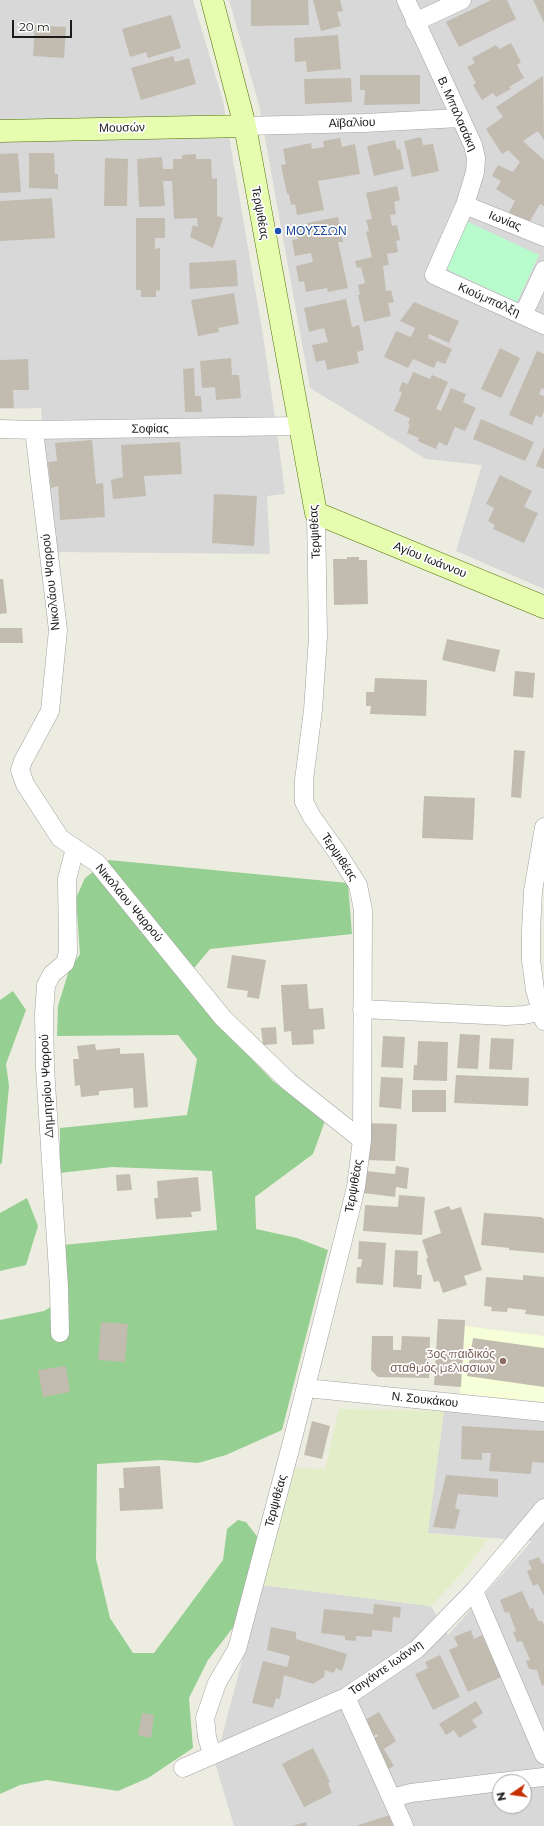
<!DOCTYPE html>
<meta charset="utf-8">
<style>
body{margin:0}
#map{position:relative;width:544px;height:1826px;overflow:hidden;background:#edece0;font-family:Montserrat,sans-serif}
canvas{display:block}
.north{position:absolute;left:492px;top:1774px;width:40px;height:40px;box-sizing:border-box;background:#fff;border:1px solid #a4a4a4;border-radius:50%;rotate:257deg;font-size:11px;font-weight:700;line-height:16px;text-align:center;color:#1b1b1b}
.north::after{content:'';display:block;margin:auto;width:14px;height:18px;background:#c62e00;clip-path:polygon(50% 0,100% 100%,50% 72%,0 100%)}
.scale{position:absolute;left:12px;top:20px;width:60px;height:18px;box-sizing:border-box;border:2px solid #1b1b1b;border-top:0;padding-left:5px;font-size:12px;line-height:14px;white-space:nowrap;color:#1b1b1b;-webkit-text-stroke:3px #fff;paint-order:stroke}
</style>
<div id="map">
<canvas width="544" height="1826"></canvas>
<div class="north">N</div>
<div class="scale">20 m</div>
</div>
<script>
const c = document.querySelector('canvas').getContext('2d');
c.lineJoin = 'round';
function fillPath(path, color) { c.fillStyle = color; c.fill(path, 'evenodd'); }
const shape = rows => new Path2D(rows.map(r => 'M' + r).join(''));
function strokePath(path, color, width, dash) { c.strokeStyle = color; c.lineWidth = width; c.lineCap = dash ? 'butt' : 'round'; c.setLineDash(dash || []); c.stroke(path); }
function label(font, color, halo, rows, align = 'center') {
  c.font = font + ' Montserrat,sans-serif'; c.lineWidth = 3.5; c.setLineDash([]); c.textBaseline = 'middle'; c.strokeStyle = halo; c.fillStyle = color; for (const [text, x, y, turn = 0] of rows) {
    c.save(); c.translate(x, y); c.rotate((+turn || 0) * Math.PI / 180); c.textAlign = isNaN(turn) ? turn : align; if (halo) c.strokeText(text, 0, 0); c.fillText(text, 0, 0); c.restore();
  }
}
fillPath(shape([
 [0,0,193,0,223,101,263,335,276,424,285,494,267,496,270,554,54,552,41,408,0,409],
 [229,0,544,0,544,589,456,551,482,465,426,459,310,388,259,105],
 [444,1411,544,1417,544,1826,234,1826,215,1763,262,1585,431,1606,448,1635,532,1541,427,1533],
 [500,1782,524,1782,524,1806,500,1806]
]), '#d9d8d8');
fillPath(shape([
 [465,1326,544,1336,544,1402,460,1394]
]), '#f6ffd7');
fillPath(shape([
 [339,1409,444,1411,428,1533,488,1539,464,1571,431,1606,262,1585,295,1468,325,1469]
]), '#e3eec9');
fillPath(shape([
 [109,860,348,883,352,934,210,949,184,980,212,1018,273,1081,325,1121,313,1154,255,1197,256,1229,297,1238,328,1250,282,1430,226,1455,198,1463,161,1460,97,1464,96,1559,110,1618,133,1653,154,1653,223,1560,227,1529,238,1520,246,1522,259,1539,235,1625,208,1660,189,1698,193,1748,148,1778,118,1791,47,1780,20,1785,0,1794,0,1320,44,1311,68,1296,63,1245,217,1230,212,1171,112,1167,60,1173,60,1128,187,1115,197,1059,178,1035,57,1036,58,1006,69,970,80,954,76,898,85,878],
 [13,991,26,1010,6,1064,9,1086,2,1162,0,1165,0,1000],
 [27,1198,38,1226,26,1265,0,1271,0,1213]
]), '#96cf92');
fillPath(shape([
 [468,222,539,255,517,302,446,269]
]), '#b8fcce');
fillPath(shape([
 [251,0,308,0,309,25,251,26],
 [313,0,340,0,343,11,337,12,341,26,321,31],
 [491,0,507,0,516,19,459,47,446,22],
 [533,0,544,0,544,23,541,16],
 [171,15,181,48,148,58,146,52,130,57,122,29],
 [35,25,66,27,64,58,33,56],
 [338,35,341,69,307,72,306,61,295,62,294,38],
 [511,43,521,62,517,65,524,78,509,87,511,89,496,97,493,93,482,100,473,85,476,83,467,67,475,63,472,58,496,45,499,49],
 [173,56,175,62,189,58,196,84,141,100,131,68],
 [360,75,420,75,420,104,364,105,365,90,360,90],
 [543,76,544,140,538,131,523,141,544,160,544,206,540,204,528,224,509,212,515,201,496,189,501,181,492,176,498,165,513,172,520,162,508,150,502,154,486,129,503,117,496,107],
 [351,78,352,102,305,104,304,79],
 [421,137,423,145,433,144,439,171,412,177,404,141],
 [340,138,342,147,355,144,360,174,318,181,324,210,297,215,295,204,291,205,289,194,287,194,281,165,286,164,283,149,311,143,312,149,324,147,323,141],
 [395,140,397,150,400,149,404,169,374,176,367,146],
 [18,153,21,192,0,193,0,154],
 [29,153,54,153,55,174,58,174,58,189,29,188],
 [196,154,196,159,211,159,212,179,217,178,217,216,223,218,213,248,190,237,193,225,198,227,197,218,174,219,172,181,163,181,165,206,139,207,137,159,162,157,163,169,173,169,173,159,182,159,182,155],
 [105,158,128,159,127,206,104,206],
 [397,186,400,200,394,202,396,214,390,215,392,226,397,225,400,240,396,241,398,252,387,254,389,265,383,266,386,291,391,290,394,302,388,303,391,316,364,322,358,295,360,295,358,285,365,283,361,267,357,268,355,261,372,257,366,232,369,231,366,220,372,219,366,193],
 [52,198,55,238,0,241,0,201],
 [338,217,343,242,338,242,348,288,328,292,327,288,306,292,304,281,299,282,296,266,313,262,311,253,295,256,292,240,298,239,297,230,307,228,307,223],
 [136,218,165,218,165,238,155,238,155,249,160,248,160,291,156,290,156,297,141,297,141,290,136,290],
 [236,260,238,286,190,289,189,263],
 [234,293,239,324,218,328,219,332,198,336,191,300],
 [346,299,352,327,359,325,364,350,357,352,359,363,327,370,325,360,316,362,312,345,328,342,324,328,309,332,304,308],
 [414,302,459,321,449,343,429,334,428,338,452,349,445,364,437,361,434,368,413,359,408,368,384,357,396,331,411,337,415,328,400,321],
 [500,348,520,358,501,398,481,389],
 [537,351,544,354,544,389,542,388,539,394,544,396,544,411,541,418,536,415,532,425,509,415],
 [231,358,232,375,239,375,241,398,216,400,215,387,202,388,200,361],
 [28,359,29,390,13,390,14,408,0,408,0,360],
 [194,368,195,396,201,396,202,412,185,412,183,369],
 [413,372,430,379,432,375,448,382,436,409,441,411,451,388,466,394,463,402,476,408,465,431,455,427,447,446,439,442,436,449,418,441,419,438,407,433,410,425,408,424,410,418,394,411,402,393,399,391,402,382,408,384],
 [481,419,534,442,525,461,473,439],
 [92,440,96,484,103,483,105,517,60,520,58,486,51,488,48,462,57,461,55,443],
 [180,442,182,474,144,476,146,496,113,499,111,480,123,477,121,445],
 [544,447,544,469,536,466],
 [500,475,532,491,524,507,538,513,524,543,493,529,495,525,488,521,494,508,486,504],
 [214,494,257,496,254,546,212,543],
 [347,557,359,557,359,560,367,560,368,604,334,605,333,559,347,559],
 [0,579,3,579,7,613,0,614],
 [0,628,22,628,23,643,0,643],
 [447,639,500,650,495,672,442,660],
 [515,671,535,673,533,698,513,696],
 [375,678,427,680,426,716,370,714,371,706,366,706,366,692,374,692],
 [514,750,525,751,521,798,511,797],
 [424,796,475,798,473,840,422,838],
 [232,955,266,960,259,999,247,997,248,991,227,988],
 [307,984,309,1009,323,1008,325,1029,313,1030,314,1044,292,1045,291,1031,284,1032,281,985],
 [276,1027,277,1044,263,1045,261,1028],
 [460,1034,480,1035,478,1069,457,1068],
 [383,1036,405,1037,403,1068,381,1067],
 [491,1038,514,1039,512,1070,489,1069],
 [418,1041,448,1042,447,1081,413,1080,414,1065,417,1065],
 [95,1044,96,1050,120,1048,120,1054,144,1053,148,1107,134,1108,133,1088,99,1091,99,1095,81,1097,80,1085,75,1086,73,1059,79,1059,77,1046],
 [456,1075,529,1078,528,1106,454,1103],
 [381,1077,403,1078,401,1109,379,1107],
 [412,1090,446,1090,446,1112,412,1112],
 [367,1123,397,1124,395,1161,366,1160],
 [396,1166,409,1168,407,1189,396,1187,395,1197,363,1193,366,1171,395,1174],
 [130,1174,132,1190,117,1191,116,1175],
 [198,1177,201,1211,191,1212,192,1217,156,1219,154,1198,158,1198,157,1181],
 [399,1195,425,1197,422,1235,363,1231,365,1205,398,1207],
 [449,1206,451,1210,461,1207,482,1270,464,1276,467,1285,443,1293,439,1281,434,1282,426,1259,428,1258,422,1240,441,1233,434,1211],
 [484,1213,541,1217,544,1219,544,1253,509,1250,509,1248,481,1245],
 [359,1241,386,1243,383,1285,356,1283,357,1267,361,1267,362,1259,358,1259],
 [395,1250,418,1251,417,1275,422,1275,421,1289,393,1287],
 [523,1275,544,1277,544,1316,525,1314,526,1310,508,1308,507,1312,491,1311,492,1307,484,1306,486,1277,523,1280],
 [438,1319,465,1320,461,1387,434,1385],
 [101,1322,128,1324,125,1362,98,1360],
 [372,1336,393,1336,393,1350,401,1350,402,1336,430,1337,429,1378,378,1377,371,1370],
 [473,1338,544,1348,544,1387,467,1376],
 [66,1366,70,1392,43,1397,38,1370],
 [312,1421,330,1426,322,1459,304,1455],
 [462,1426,544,1431,544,1463,532,1462,531,1474,489,1471,491,1453,482,1453,482,1460,461,1459],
 [160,1466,163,1509,120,1511,119,1488,124,1488,123,1468],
 [446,1475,498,1479,498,1497,458,1494,455,1508,460,1510,455,1529,433,1527],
 [539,1557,542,1564,544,1563,544,1596,538,1584,533,1586,527,1571,532,1569,528,1561],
 [522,1591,530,1609,533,1608,538,1621,542,1621,544,1625,544,1685,542,1686,537,1670,529,1669,526,1661,530,1660,522,1641,517,1642,513,1632,516,1631,509,1612,505,1613,500,1600],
 [374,1604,401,1607,400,1618,393,1617,392,1632,372,1630,372,1637,356,1636,356,1641,345,1640,345,1636,321,1633,324,1609,373,1614],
 [271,1627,296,1632,296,1639,347,1654,342,1671,336,1668,334,1673,325,1670,324,1677,313,1684,284,1675,280,1699,276,1698,273,1708,252,1703,263,1661,287,1667,290,1656,267,1650],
 [471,1630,474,1639,482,1635,501,1677,468,1692,449,1650,458,1646,454,1637],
 [440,1655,460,1697,433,1710,415,1674,428,1668,425,1662],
 [476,1701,483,1713,472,1720,477,1727,459,1738,454,1730,446,1735,439,1724],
 [379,1712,396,1741,384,1749,394,1766,387,1770,370,1741,378,1736,377,1734,369,1739,360,1723],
 [142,1713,154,1715,151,1738,138,1735],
 [313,1748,330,1782,328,1783,332,1793,304,1807,282,1764],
 [390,1815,393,1826,356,1826],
 [306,1822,307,1826,292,1826]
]), '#c2bcb0');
const street = shape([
 [406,0,473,145,476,158,475,172,465,205,434,275,544,325],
 [415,22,462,0],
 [245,126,364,123,460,118],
 [465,205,544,237],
 [523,315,544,270],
 [0,429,34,430,299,426],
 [34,430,58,630,50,711,23,761,20,770,25,784,60,838,97,863,223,1018,289,1082,362,1140],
 [544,827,533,891,531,931,531,960,535,990,544,1021],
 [362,1009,506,1016,524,1015,544,1011],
 [60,1333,59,1287,45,1068,44,1014,46,985,52,974,65,963,68,952,67,879,75,848],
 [306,1388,544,1412],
 [474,1591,544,1755],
 [346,1697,404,1826],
 [212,1754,207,1737,205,1718,217,1683,237,1649,293,1438,345,1232,356,1187,362,1140,363,910,358,885,337,852,312,817,304,802,304,780,313,710,318,637,316,513],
 [183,1768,346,1697,417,1649,474,1591,544,1508],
 [500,1782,544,1777],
 [392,1798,411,1793,500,1782]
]);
const secondary = shape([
 [212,0,245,126,316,513,544,607],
 [0,131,245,126]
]);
strokePath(street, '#a2a2a2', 19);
strokePath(secondary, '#4d7400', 23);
strokePath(street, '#fff', 18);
strokePath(secondary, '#e6fcaf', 22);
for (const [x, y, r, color] of [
 [278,231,4,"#1a4fb4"],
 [503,1361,4,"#8d6e63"]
]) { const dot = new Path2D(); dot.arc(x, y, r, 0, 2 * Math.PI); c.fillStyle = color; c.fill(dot); strokePath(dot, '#fff', 1.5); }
label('12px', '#1b1b1b', '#fff', [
 ["Β. Μπαλασάκη",457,114,66],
 ["Αϊβαλίου",352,123,-2],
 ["Μουσών",122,128,-1],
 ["Τερψιθέας",260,213,80],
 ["Ιωνίας",505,221,22],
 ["Κιούμπαλξη",489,300,24],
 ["Σοφίας",150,429,-1],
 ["Τερψιθέας",315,532,-93],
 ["Αγίου Ιωάννου",430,560,22],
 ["Νικολάου Ψαρρού",51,582,-96],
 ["Τερψιθέας",339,857,56],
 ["Νικολάου Ψαρρού",129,903,50],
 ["Δημητρίου Ψαρρού",47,1086,-93],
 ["Τερψιθέας",354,1186,-80],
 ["Ν. Σουκάκου",425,1400,6],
 ["Τερψιθέας",276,1501,-75],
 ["Τσιγάντε Ιωάννη",386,1668,-35]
]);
label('12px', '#164399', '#fff', [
 ["ΜΟΥΣΣΩΝ",286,231]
], 'left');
label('12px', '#785e54', '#fff', [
 ["3ος παιδικός",495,1354],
 ["σταθμός μελισσιων",495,1368]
], 'right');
</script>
